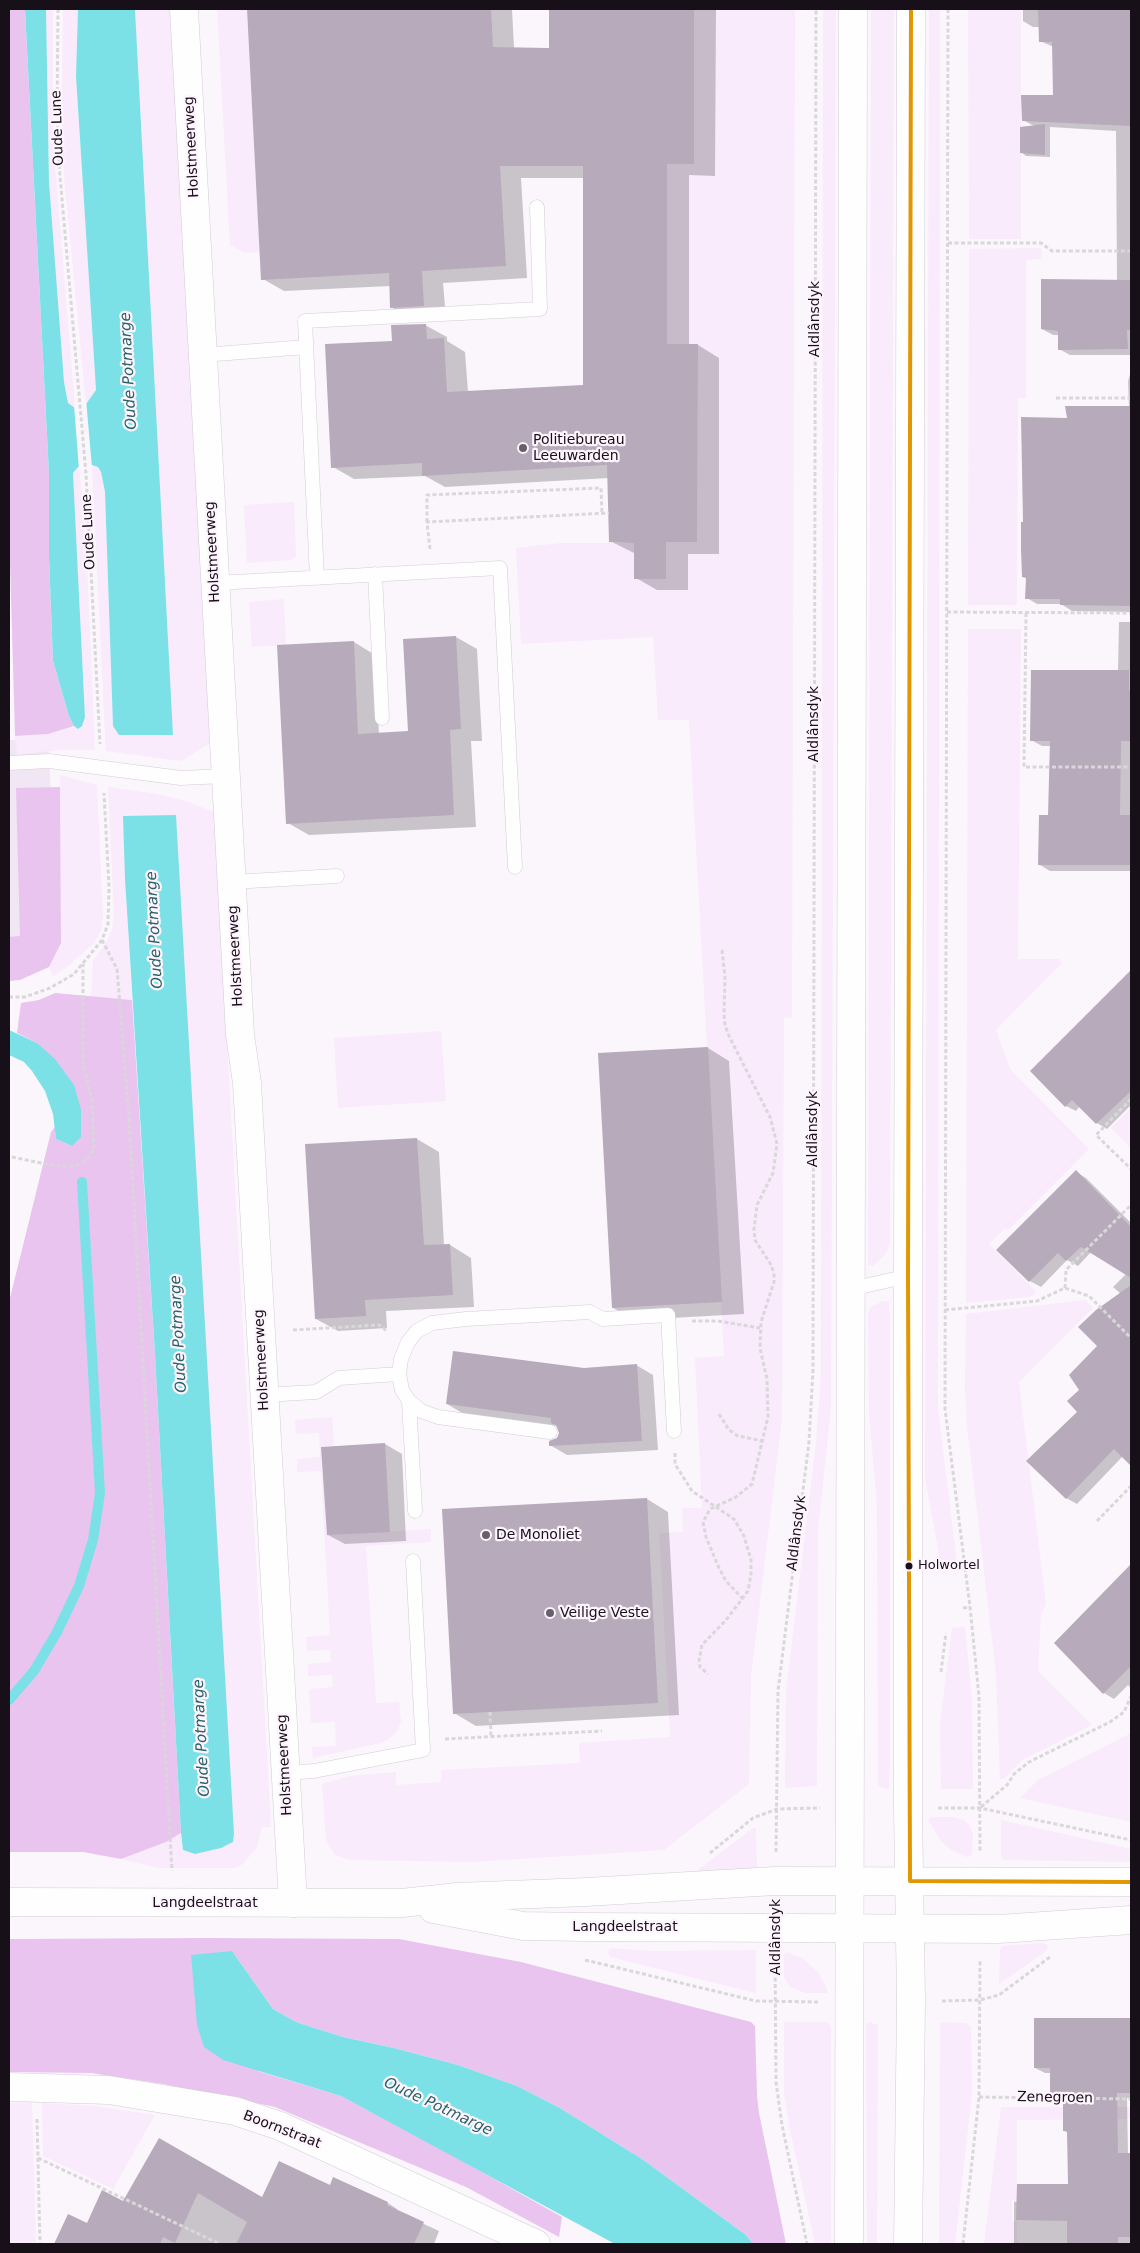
<!DOCTYPE html>
<meta charset="utf-8">
<style>
body{margin:0}
#map{position:relative;width:1140px;height:2253px;overflow:hidden;background:#fbf6fc;font-family:"DejaVu Sans",sans-serif}
canvas{display:block}
.frame{position:absolute;inset:0;border:10px solid #181019;pointer-events:none}
</style>
<div id="map">
<canvas width="1140" height="2253"></canvas>
<div class="frame"></div>
</div>
<script>
const c = document.querySelector('canvas').getContext('2d');
c.lineJoin = 'round';
function fillPath(path, color) { c.fillStyle = color; c.fill(path, 'evenodd'); }
const shape = rows => new Path2D(rows.map(r => 'M' + r).join(''));
function strokePath(path, color, width, dash) { c.strokeStyle = color; c.lineWidth = width; c.lineCap = dash ? 'butt' : 'round'; c.setLineDash(dash || []); c.stroke(path); }
function label(font, color, halo, rows, align = 'center') {
  c.font = font + ' "DejaVu Sans",sans-serif'; c.lineWidth = 4.5; c.setLineDash([]); c.textBaseline = 'middle'; c.strokeStyle = halo; c.fillStyle = color; for (const [text, x, y, turn = 0] of rows) {
    c.save(); c.translate(x, y); c.rotate((+turn || 0) * Math.PI / 180); c.textAlign = isNaN(turn) ? turn : align; if (halo) c.strokeText(text, 0, 0); c.fillText(text, 0, 0); c.restore();
  }
}
fillPath(shape([
 [48,739,51,794,37,963,9,964,9,740]
]), '#f1e6f3');
fillPath(shape([
 [46,9,53,9,53,142,75,408,68,403,64,382,49,182],
 [63,9,78,9,76,76,96,390,86,404,64,176,62,113],
 [135,9,172,9,210,743,181,761,106,751,105,736,92,465,98,467,101,472,105,492,113,726,173,734],
 [217,9,247,9,260,252,245,253,230,245],
 [694,9,795,9,792,1017,784,1018,782,1419,751,1677,749,1784,664,1850,471,1862,348,1860,334,1854,326,1840,322,1784,350,1776,396,1772,396,1785,441,1782,441,1770,580,1763,579,1743,670,1737,659,1533,683,1532,682,1508,702,1508,695,1358,724,1356,689,720,658,720,653,637,521,644,516,548,561,543,634,543,666,579,666,542,697,542,698,344,667,344,667,164,694,163],
 [823,9,836,9,831,1408,818,1530,817,1786,785,1788,786,1691,816,1443,821,1375],
 [871,9,894,9,890,1243,886,1254,873,1266,868,1265],
 [929,9,940,9,938,1409,957,1563,941,1566,925,1477],
 [968,9,1021,9,1021,239,969,239],
 [1041,248,1042,259,1026,260,1026,398,1018,398,1017,605,968,605,969,249],
 [79,466,86,543,95,750,58,750,17,755,15,736,48,734,74,726,78,729,85,717,73,473],
 [294,502,296,557,291,560,247,563,244,505],
 [284,599,286,645,252,647,249,602],
 [968,629,1021,629,1018,959,1059,959,1062,963,996,1030,1010,1069,1089,1149,1008,1230,1005,1228,989,1244,1036,1292,1030,1297,966,1303],
 [60,775,97,785,103,915,101,930,94,943,67,967,53,976,49,967,61,943],
 [108,787,158,794,186,801,214,812,271,1827,262,1827,257,1847,243,1864,235,1868,159,1868,121,1859,166,1842,181,1833,183,1850,195,1854,125,879,132,1000,91,997,93,961,107,941,112,930,114,914],
 [441,1031,446,1101,338,1108,334,1038],
 [1131,1108,1131,1148,1111,1128],
 [1085,1300,1093,1308,1019,1382,1046,1604,1041,1614,1038,1671,1092,1725,1022,1760,1005,1778,1000,1780,996,1674,967,1426,965,1389,966,1314],
 [883,1301,889,1301,890,1329,890,1751,889,1788,886,1789,878,1786,877,1504,869,1414,868,1314,871,1307],
 [332,1417,334,1446,321,1447,327,1535,431,1529,431,1542,366,1546,376,1703,399,1702,401,1721,398,1730,389,1739,381,1743,313,1758,312,1747,336,1746,335,1722,311,1723,309,1689,333,1687,332,1675,308,1676,308,1664,331,1662,330,1650,307,1651,306,1637,330,1635,321,1471,297,1472,297,1459,320,1457,319,1433,296,1434,295,1420],
 [965,1627,972,1700,973,1789,941,1789,940,1723,952,1628],
 [1131,1733,1131,1822,1020,1798,1038,1780],
 [931,1817,952,1817,964,1820,970,1826,973,1834,972,1855,966,1857,951,1850,941,1841,928,1820],
 [1001,1820,1131,1849,1131,1862,1003,1860,1001,1857],
 [753,1828,756,1828,757,1870,693,1874],
 [1043,1943,1047,1944,1048,1948,1045,1952,999,1984,1000,1950,1002,1946],
 [610,1948,654,1951,756,1950,756,1993,610,1957,608,1952],
 [786,1952,802,1958,818,1972,827,1988,827,1993,805,1993,790,1987,784,1977,784,1955],
 [784,2022,828,2022,831,2027,831,2244,815,2244,790,2130,784,2094],
 [869,2022,878,2025,877,2244,867,2244,866,2025],
 [942,2022,966,2023,971,2027,972,2094,955,2244,939,2244,940,2024],
 [32,2102,36,2244,9,2244,9,2103],
 [42,2103,94,2106,155,2115,113,2189,43,2156],
 [1001,2107,1131,2107,1131,2119,1017,2120,1017,2200,1012,2200,1012,2221,1017,2221,1017,2244,984,2244]
]), '#f9eafc');
fillPath(shape([
 [9,9,25,9,49,474,49,557,53,661,69,716,74,726,48,734,15,736,9,527],
 [60,787,61,943,49,967,20,980,9,981,9,937,20,936,16,788],
 [55,993,132,1000,155,1355,181,1833,166,1842,121,1859,83,1852,9,1852,9,1302,51,1132,55,1127,56,1139,72,1146,37,1043,17,1033,21,1003,39,1000],
 [207,1938,399,1939,521,1962,751,2022,755,2026,757,2096,759,2113,786,2244,753,2244,746,2235,642,2159,560,2108,517,2086,458,2065,394,2048,343,2037,296,2022,273,2009,232,1951,258,2071,341,2096,439,2148,562,2217,559,2237,466,2187,275,2107,163,2084,91,2073,9,2072,9,1939]
]), '#e9c4ef');
fillPath(shape([
 [25,9,46,9,49,182,64,382,68,403,75,408,86,404,96,390,76,76,78,9,135,9,173,735,119,735,113,726,105,492,101,472,98,467,92,465,79,466,73,473,85,717,82,726,78,729,74,726,69,716,53,661,49,557,49,474],
 [176,815,234,1834,233,1842,221,1848,195,1854,183,1850,181,1833,155,1355,125,879,123,816],
 [9,1030,37,1043,55,1059,74,1085,81,1109,81,1137,72,1146,56,1139,53,1114,45,1091,32,1071,24,1062,9,1055],
 [232,1951,273,2009,296,2022,343,2037,394,2048,458,2065,517,2086,560,2108,642,2159,746,2235,753,2244,615,2244,341,2096,223,2060,204,2047,197,2025,191,1955]
]), '#7ce1e7');
fillPath(shape([
 [86,399,92,468,79,469,74,405,85,402]
]), '#fbf6fc');
fillPath(shape([
 [248,9,512,9,514,48,550,49,550,9,716,9,715,176,689,175,689,345,698,345,719,358,719,554,688,554,688,590,657,590,636,578,636,554,610,541,609,478,445,487,425,476,354,479,333,467,393,342,425,325,447,337,447,341,465,352,468,392,584,386,584,178,521,178,527,278,443,283,446,318,413,320,391,307,390,286,284,291,263,279],
 [1023,9,1131,9,1131,355,1070,355,1059,349,1059,335,1053,335,1042,329,1117,281,1116,131,1050,127,1050,157,1026,156,1021,152,1034,126,1023,120,1054,96,1054,47,1040,41,1040,27,1033,27,1023,21],
 [1131,371,1131,612,1072,611,1061,604,1037,604,1027,598,1024,523,1068,419,1129,408,1128,381],
 [1119,622,1131,622,1131,871,1050,871,1040,865,1049,816,1051,746,1042,746,1031,740,1118,672],
 [456,637,477,649,482,741,471,741,476,827,309,835,288,823,354,642,375,655,379,734,409,732],
 [1131,972,1131,1105,1107,1129,1097,1123,1080,1106,1076,1111,1066,1106,1031,1071],
 [708,1048,729,1061,744,1314,635,1320,613,1308],
 [417,1139,439,1152,444,1245,450,1245,471,1258,474,1307,386,1311,387,1328,338,1331,316,1319],
 [1076,1172,1086,1178,1131,1223,1131,1355,1128,1359,1131,1362,1131,1464,1123,1456,1077,1504,1066,1498,1080,1390,1121,1294,1113,1287,1126,1274,1091,1252,1078,1266,1067,1260,1041,1287,1030,1281,998,1250],
 [636,1365,653,1375,658,1450,567,1455,550,1445,558,1439,560,1433,557,1426,464,1414,447,1404,584,1370],
 [385,1444,402,1454,406,1541,345,1544,328,1535],
 [647,1499,668,1512,679,1715,476,1726,454,1713],
 [1131,1567,1131,1688,1128,1685,1114,1699,1104,1693,1055,1643],
 [1035,2019,1131,2019,1131,2098,1127,2098,1128,2154,1131,2154,1131,2244,1014,2244,1014,2202,1069,2185,1069,2133,1064,2131,1064,2098,1051,2092,1051,2073,1045,2073,1035,2068],
 [159,2140,263,2199,331,2186,334,2179,388,2203,397,2209,396,2211,439,2231,434,2244,55,2244,69,2215,88,2224,124,2202]
]), '#0003');
strokePath(shape([
 [9,1700,34,1671,57,1632,79,1586,93,1540,100,1493,82,1182]
]), '#7ce1e7', 10);
fillPath(shape([
 [247,9,491,9,493,47,549,48,549,9,694,9,694,164,667,164,667,344,698,344,697,542,666,542,666,579,634,579,634,543,609,542,607,465,422,476,422,463,331,468,325,344,392,341,391,325,426,324,427,339,444,338,447,392,583,385,583,166,500,166,506,266,422,271,424,306,390,308,389,273,261,280],
 [1038,9,1131,9,1131,126,1022,121,1021,95,1053,95,1052,42,1039,42],
 [1045,124,1045,155,1020,153,1020,127],
 [1041,279,1131,280,1131,330,1127,330,1128,349,1058,350,1058,331,1041,329],
 [1065,406,1131,406,1131,606,1060,605,1060,599,1025,599,1026,578,1022,577,1021,549,1021,522,1023,522,1021,417,1067,418],
 [456,636,461,729,450,730,454,815,286,824,277,645,354,641,358,734,408,731,403,639],
 [1031,670,1129,670,1129,691,1131,691,1131,741,1121,741,1120,815,1131,815,1131,865,1038,865,1039,815,1048,815,1050,741,1030,741],
 [1131,970,1131,1091,1096,1124,1072,1100,1065,1107,1030,1071],
 [708,1047,722,1302,612,1308,598,1053],
 [417,1138,424,1245,450,1244,453,1295,365,1300,366,1316,315,1319,305,1144],
 [1076,1170,1131,1227,1131,1278,1081,1247,1066,1261,1058,1253,1029,1282,996,1250],
 [1131,1285,1131,1466,1114,1449,1066,1499,1026,1461,1077,1412,1067,1401,1079,1390,1069,1375,1097,1346,1078,1327,1096,1310],
 [453,1351,584,1368,637,1364,642,1441,549,1446,549,1441,557,1438,559,1433,556,1425,551,1423,551,1418,446,1404],
 [385,1443,390,1532,327,1535,321,1447],
 [647,1498,658,1703,453,1714,442,1509],
 [1131,1564,1131,1666,1103,1694,1054,1643],
 [1034,2018,1131,2018,1131,2093,1117,2093,1118,2153,1131,2153,1131,2237,1118,2237,1118,2244,1067,2244,1067,2221,1016,2220,1017,2184,1068,2184,1067,2131,1063,2131,1063,2093,1050,2093,1050,2068,1034,2068],
 [159,2138,262,2197,279,2161,330,2185,333,2177,388,2202,387,2205,424,2222,414,2244,236,2244,247,2222,198,2193,175,2243,163,2237,160,2244,54,2244,68,2214,87,2223,102,2190,123,2201]
]), '#b7aaba');
const lane = shape([
 [203,355,306,347],
 [375,574,382,718],
 [317,578,305,321,540,309,537,207],
 [215,583,500,568,515,867],
 [9,763,49,761,181,778,225,776],
 [232,882,337,876],
 [851,1289,908,1276],
 [264,1395,316,1392,339,1378,399,1374],
 [409,1401,415,1511],
 [550,1432,438,1417,421,1411,409,1401,402,1390,399,1374,401,1359,408,1342,417,1331,432,1323,466,1319,590,1312,603,1319,668,1315,674,1431],
 [285,1773,314,1771,423,1750,413,1561]
]);
const street = shape([
 [184,9,240,1035,247,1083,293,1903],
 [9,2087,109,2090,235,2111,280,2126,536,2244]
]);
const secondary = shape([
 [9,1902,402,1903,457,1897,586,1892,775,1881,1131,1882],
 [433,1909,523,1926,585,1927,999,1929,1131,1920]
]);
const primary = shape([
 [849,2244,853,9],
 [908,2244,911,2001,908,1808,908,1276,911,9]
]);
strokePath(lane, '#d2ccd3', 15);
strokePath(street, '#d2ccd3', 29);
strokePath(secondary, '#d2ccd3', 29);
strokePath(primary, '#d2ccd3', 29);
strokePath(shape([
 [58,9,57,114,60,176,86,474,100,744],
 [948,9,945,1409,970,1607,979,1696,980,1851],
 [948,243,1041,243,1052,251,1131,251],
 [1056,398,1131,398],
 [427,522,427,495,601,488,602,514],
 [430,549,427,522,609,513],
 [947,612,1131,613],
 [1026,613,1024,767,1131,767],
 [102,940,117,969,129,1117,172,1871],
 [722,950,725,977,724,1014,725,1025,729,1036,770,1117,777,1144,773,1173,757,1205,754,1229,755,1240,770,1263,774,1273,774,1282,761,1322,760,1348,767,1379,768,1417,752,1484,736,1497,710,1509,703,1522,706,1537,719,1568,726,1581,743,1599],
 [9,997,25,997,50,988,74,974,102,940,108,924,109,887,104,793],
 [1131,1099,1096,1135,1131,1169],
 [12,1157,46,1164,67,1167,80,1164,89,1157,94,1148,92,1102,83,1060,83,964],
 [1065,1288,1066,1270,1131,1205],
 [945,1310,1037,1301,1065,1288,1089,1296,1131,1338],
 [692,1321,718,1321,760,1328],
 [293,1330,379,1325,387,1331],
 [719,1414,729,1430,738,1436,763,1441],
 [675,1453,675,1464,692,1491,734,1519,744,1536,751,1560,751,1574,748,1591,726,1620,702,1645,699,1660,700,1667,708,1674],
 [1097,1521,1131,1486],
 [963,1608,970,1607],
 [941,1672,946,1633],
 [490,1712,491,1737],
 [445,1739,602,1731],
 [981,1807,1007,1785,1014,1774,1029,1762,1110,1722,1124,1712,1131,1696],
 [938,1808,980,1808,1131,1840],
 [776,1852,778,1691,809,1442,813,1370,816,9],
 [710,1853,753,1818,777,1809,820,1808],
 [775,1958,776,2082,782,2125,807,2244],
 [585,1960,756,2001,818,2002],
 [942,2001,980,2000,999,1995,1050,1957],
 [979,2097,1131,2099],
 [37,2119,40,2244],
 [38,2158,220,2244],
 [963,2244,979,2097,980,1960]
]), '#dad7da', 3, [4, 2.5]);
strokePath(lane, '#fefeff', 14);
strokePath(street, '#fefeff', 28);
strokePath(secondary, '#fefeff', 28);
strokePath(primary, '#fefeff', 28);
strokePath(shape([
 [911,9,908,1276,910,1881,1131,1882]
]), '#e19702', 4);
for (const [x, y, r, color] of [
 [523,448,5,"#676068"],
 [486,1535,5,"#676068"],
 [909,1566,4.5,"#181019"],
 [550,1613,5,"#676068"]
]) { const dot = new Path2D(); dot.arc(x, y, r, 0, 2 * Math.PI); c.fillStyle = color; c.fill(dot); strokePath(dot, '#fdf4fe', 2); }
label('13px', '#181019', '#fdf4fe', [
 ["Holwortel",918,1566]
], 'left');
label('14px', '#181019', '#fdf4fe', [
 ["Oude Lune",58,128,-92],
 ["Holstmeerweg",192,147,-93],
 ["Aldlânsdyk",815,319,-90],
 ["Oude Lune",89,532,-93],
 ["Holstmeerweg",213,552,-93],
 ["Aldlânsdyk",814,724,-90],
 ["Holstmeerweg",236,956,-93],
 ["Aldlânsdyk",813,1129,-90],
 ["Holstmeerweg",262,1360,-93],
 ["Aldlânsdyk",797,1533,-83],
 ["Holstmeerweg",285,1765,-93],
 ["Langdeelstraat",205,1903],
 ["Langdeelstraat",625,1927],
 ["Aldlânsdyk",776,1937,-90],
 ["Zenegroen",1055,2098,1],
 ["Boornstraat",282,2130,21]
]);
label('14px', '#181019', '#fdf4fe', [
 ["Politiebureau",533,440],
 ["Leeuwarden",533,456],
 ["De Monoliet",496,1535],
 ["Veilige Veste",560,1613]
], 'left');
label('italic 15px', '#276264', '#fdf4fe', [
 ["Oude Potmarge",129,371,-93],
 ["Oude Potmarge",155,930,-93],
 ["Oude Potmarge",179,1334,-93],
 ["Oude Potmarge",202,1738,-93],
 ["Oude Potmarge",438,2107,25]
]);
</script>
